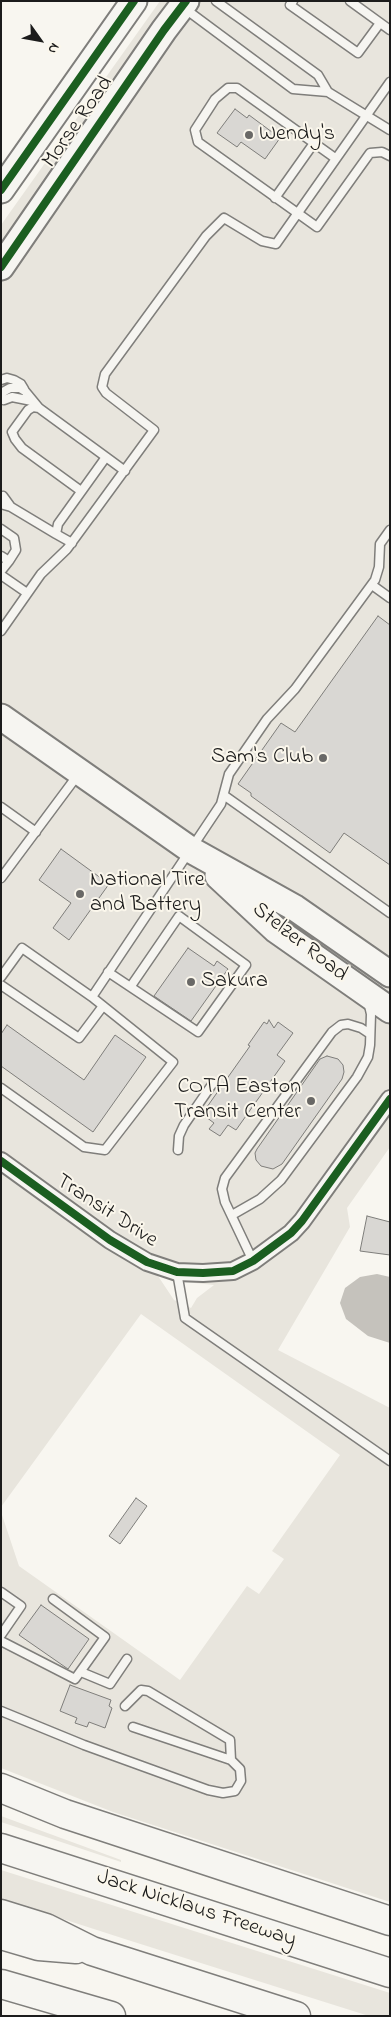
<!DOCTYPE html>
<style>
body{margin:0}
#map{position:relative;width:391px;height:2017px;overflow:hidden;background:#f8f6f0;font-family:"Indie Flower",sans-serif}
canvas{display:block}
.frame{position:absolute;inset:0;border:2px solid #1c1c1c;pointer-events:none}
.north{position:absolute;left:15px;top:15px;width:50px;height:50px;-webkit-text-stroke:4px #fbf7ec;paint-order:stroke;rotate:122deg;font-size:14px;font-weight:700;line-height:20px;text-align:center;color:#1c1c1c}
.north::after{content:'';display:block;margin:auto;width:18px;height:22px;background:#1c1c1c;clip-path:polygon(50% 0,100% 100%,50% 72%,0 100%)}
</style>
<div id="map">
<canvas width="391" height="2017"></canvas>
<div class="frame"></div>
<div class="north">N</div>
</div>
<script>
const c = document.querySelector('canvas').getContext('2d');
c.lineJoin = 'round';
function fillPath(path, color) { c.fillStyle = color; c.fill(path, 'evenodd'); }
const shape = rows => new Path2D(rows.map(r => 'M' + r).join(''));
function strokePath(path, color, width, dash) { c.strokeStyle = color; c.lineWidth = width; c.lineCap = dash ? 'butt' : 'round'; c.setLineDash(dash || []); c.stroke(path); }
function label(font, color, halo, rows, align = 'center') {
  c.font = font + ' "Indie Flower",sans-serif'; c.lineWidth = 4; c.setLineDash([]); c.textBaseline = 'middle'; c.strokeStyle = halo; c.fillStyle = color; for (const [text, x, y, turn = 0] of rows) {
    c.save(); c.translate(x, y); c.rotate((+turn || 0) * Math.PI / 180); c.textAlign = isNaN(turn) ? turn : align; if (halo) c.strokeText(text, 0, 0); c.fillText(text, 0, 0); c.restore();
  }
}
fillPath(shape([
 [160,1,390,1,390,1147,347,1208,350,1227,278,1350,390,1408,390,1902,113,1812,1,1768,1,1512,19,1566,180,1680,247,1586,259,1594,284,1559,272,1551,340,1455,141,1314,1,1507,1,225],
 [158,1276,185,1282,214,1285,197,1298,191,1308,174,1300],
 [1,1816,121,1860,121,1862,1,1822],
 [1,1870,390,1993,390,2016,369,2016,131,1941,1,1899]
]), '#e8e5dd');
fillPath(shape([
 [377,1274,390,1277,390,1343,368,1336,346,1319,340,1303,345,1288,360,1277]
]), '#c5c2bc');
const building = shape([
 [235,109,247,118,249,115,280,138,265,159,241,142,237,147,217,133,235,109],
 [378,616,390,625,390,865,344,833,330,853,251,796,251,793,238,784,281,723,295,732,378,616],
 [61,849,109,884,69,940,53,928,71,903,39,880,61,849],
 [188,948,214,966,217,961,228,969,191,1021,154,996,188,948],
 [269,1020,274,1028,278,1022,293,1033,277,1055,285,1061,236,1130,228,1125,220,1136,209,1129,214,1123,202,1114,250,1046,248,1045,264,1022,267,1024,269,1020],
 [7,1025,84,1080,115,1035,146,1057,93,1132,1,1066,1,1034,7,1025],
 [327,1056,338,1059,343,1065,344,1072,342,1079,282,1164,273,1169,261,1166,256,1160,255,1153,257,1149,320,1059,327,1056],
 [367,1216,390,1222,390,1255,360,1251,367,1216],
 [136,1498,147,1506,120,1544,109,1536,136,1498],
 [41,1605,89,1639,68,1669,19,1635,41,1605],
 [70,1685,111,1700,109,1706,112,1708,105,1728,89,1722,87,1727,75,1723,77,1718,60,1711,70,1685]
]);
fillPath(building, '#d9d7d3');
strokePath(building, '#7f7e7b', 1);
const service = shape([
 [216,1,318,75,328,92],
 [293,1,290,5,358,53,380,23],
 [350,1,390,30],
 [184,8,293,89,328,92,390,130],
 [335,158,237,88,228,88,215,99,195,130,198,142,317,227,370,153,382,152,390,156],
 [275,198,314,143],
 [1,380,7,378,14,380,21,384,24,389],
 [1,393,10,388,20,388,25,391,39,408],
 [4,400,12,397,32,401],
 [81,491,22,448,15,439,12,432,28,410,33,407,39,408,106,457],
 [3,496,11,507],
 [1,504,11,507,56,534],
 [1,529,14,538,16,550,9,561],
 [72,543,56,534,58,524,106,457,125,471],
 [1,556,9,561,1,571],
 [1,575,27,593],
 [372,585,390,598],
 [1,631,41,574,67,549,154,430,106,393,102,387,105,374,206,236,224,218,262,241,276,244,390,82],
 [225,796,390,913],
 [1,807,36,832],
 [1,878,77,776],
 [108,972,198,1032,246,965,179,916,131,986],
 [1,977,22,948,92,997,173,1062,105,1150,84,1147,1,1088],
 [1,985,79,1038,103,1006],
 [92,997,221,804,229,774,267,719,295,689,375,580,379,567,380,544,390,530],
 [178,1150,179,1136,184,1125,213,1083],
 [232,1215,260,1199,281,1180,357,1077,368,1057,370,1045,371,1014,368,1001],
 [253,1261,225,1202,222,1189,225,1178,332,1032,341,1025,348,1024,361,1028,370,1034],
 [177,1272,185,1318,390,1461],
 [1,1592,21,1606,1,1635],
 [1,1641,75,1679,105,1637,53,1599],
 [81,1672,110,1684,127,1659],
 [125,1706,141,1690,148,1691,230,1740,231,1760],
 [1,1711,84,1745,208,1790,223,1793,235,1791,241,1781,240,1769,231,1760,133,1727]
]);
const minor = shape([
 [1,1161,110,1240,147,1262,177,1272,203,1273,233,1271,253,1261,291,1233,302,1221,390,1099]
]);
const primary = shape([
 [1,190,134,1],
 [1,267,164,30,186,1],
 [1,717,191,850,295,908,390,974],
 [218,876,276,930,390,1010]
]);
const motorway = shape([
 [1,1788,65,1814,390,1921],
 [1,1848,390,1973],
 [1,1914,46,1928,92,1951,296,2016],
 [1,1935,39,1946,76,1949],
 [1,1984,111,2016]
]);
strokePath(service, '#7f7e7b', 11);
strokePath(minor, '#7f7e7b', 20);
strokePath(primary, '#7f7e7b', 29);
strokePath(motorway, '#7f7e7b', 31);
strokePath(service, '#f6f5f1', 8);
strokePath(minor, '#f6f5f1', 16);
strokePath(primary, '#f6f5f1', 25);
strokePath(motorway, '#f6f5f1', 28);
strokePath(shape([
 [1,190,134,1],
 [1,267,164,30,186,1],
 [1,1161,110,1240,147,1262,177,1272,203,1273,233,1271,253,1261,291,1233,302,1221,390,1099]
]), '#1b5e20', 8);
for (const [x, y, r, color] of [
 [249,135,5,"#696866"],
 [323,758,5,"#696866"],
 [80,894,5,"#696866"],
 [191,982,5,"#696866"],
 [311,1101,5,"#696866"]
]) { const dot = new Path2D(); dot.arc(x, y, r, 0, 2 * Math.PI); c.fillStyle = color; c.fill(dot); strokePath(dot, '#fbf7ec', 2); }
label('22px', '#1c1c1c', '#fbf7ec', [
 ["Morse Road",79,123,-55],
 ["Stelzer Road",299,943,38],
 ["Transit Drive",106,1212,33],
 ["Jack Nicklaus Freeway",196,1910,18]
]);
label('22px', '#1c1c1c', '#fbf7ec', [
 ["Wendy's",259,135],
 ["Sam's Club",313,758,"right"],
 ["National Tire",90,881],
 ["and Battery",90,906],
 ["Sakura",201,982],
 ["COTA Easton",301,1088,"right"],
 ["Transit Center",301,1113,"right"]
], 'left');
</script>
